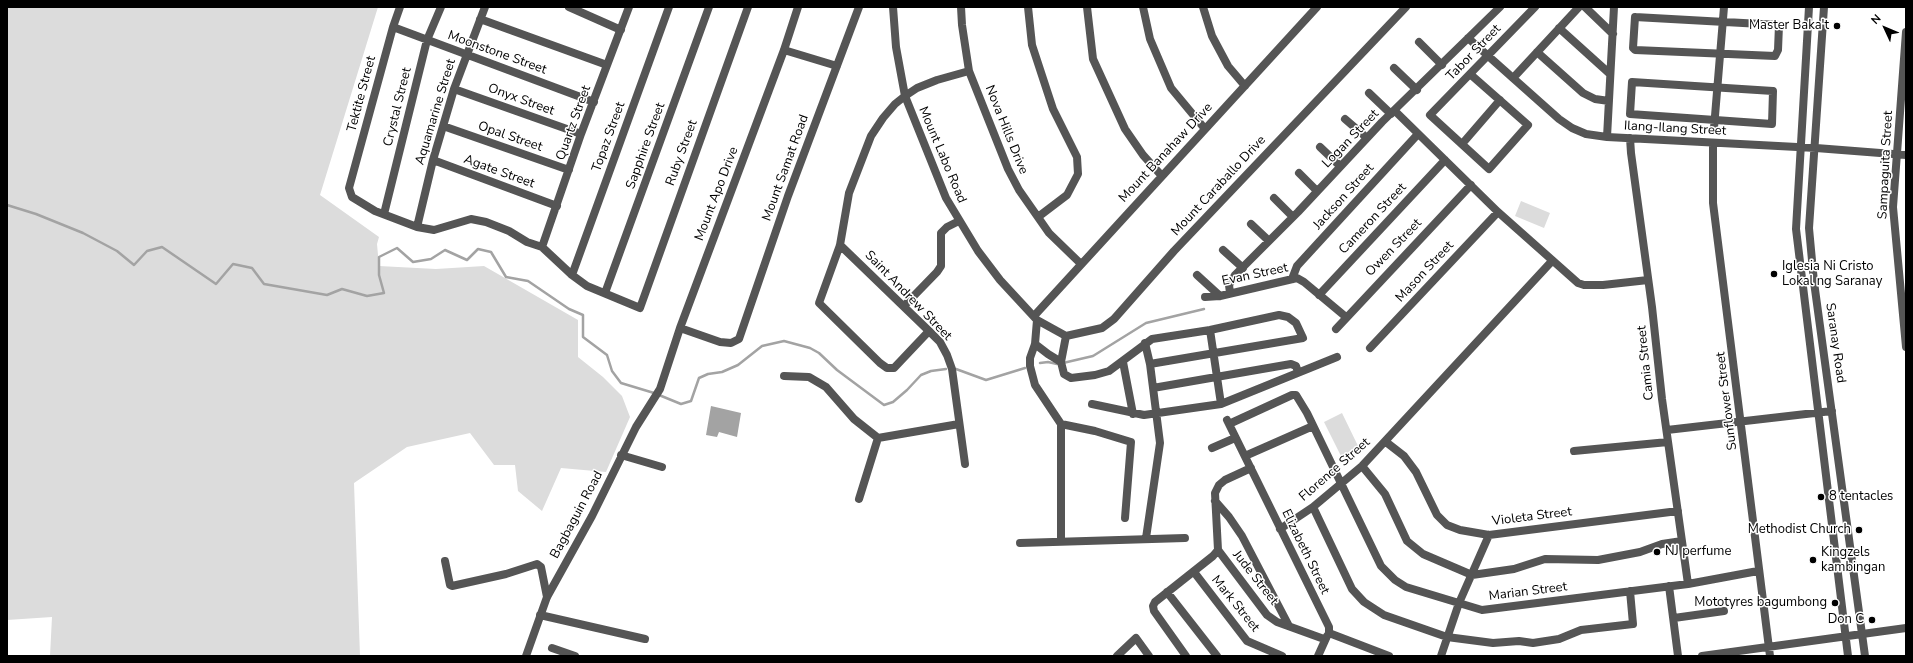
<!DOCTYPE html>
<style>
body{margin:0}
#map{position:relative;width:1913px;height:663px;overflow:hidden;background:#fff;font-family:"Nunito Sans",sans-serif}
canvas{display:block}
.frame{position:absolute;inset:0;border:8px solid #000;pointer-events:none}
.north{position:absolute;left:1865px;top:8px;width:40px;height:40px;-webkit-text-stroke:3px #fff;paint-order:stroke;rotate:314deg;font-size:11px;font-weight:700;line-height:16px;text-align:center;color:#000}
.north::after{content:'';display:block;margin:auto;width:14px;height:18px;background:#000;clip-path:polygon(50% 0,100% 100%,50% 72%,0 100%)}
</style>
<div id="map">
<canvas width="1913" height="663"></canvas>
<div class="frame"></div>
<div class="north">N</div>
</div>
<script>
const c = document.querySelector('canvas').getContext('2d');
c.lineJoin = 'round';
function fillPath(path, color) { c.fillStyle = color; c.fill(path, 'evenodd'); }
const shape = rows => new Path2D(rows.map(r => 'M' + r).join(''));
function strokePath(path, color, width, dash) { c.strokeStyle = color; c.lineWidth = width; c.lineCap = dash ? 'butt' : 'round'; c.setLineDash(dash || []); c.stroke(path); }
function label(font, color, halo, rows, align = 'center') {
  c.font = font + ' "Nunito Sans",sans-serif'; c.lineWidth = 3; c.setLineDash([]); c.textBaseline = 'middle'; c.strokeStyle = halo; c.fillStyle = color; for (const [text, x, y, turn = 0] of rows) {
    c.save(); c.translate(x, y); c.rotate((+turn || 0) * Math.PI / 180); c.textAlign = isNaN(turn) ? turn : align; if (halo) c.strokeText(text, 0, 0); c.fillText(text, 0, 0); c.restore();
  }
}
fillPath(shape([
 [7,7,378,7,320,195,379,237,377,244,379,266,436,269,484,266,578,320,578,357,603,377,622,396,630,417,606,472,561,468,542,511,518,491,515,465,494,465,470,433,407,447,354,483,360,656,50,656,52,617,7,620],
 [1521,201,1550,213,1544,228,1515,216],
 [1342,413,1359,448,1341,456,1324,422]
]), '#dcdcdc');
fillPath(shape([
 [711,406,741,413,737,437,719,432,717,437,706,435]
]), '#a3a3a3');
strokePath(shape([
 [7,205,36,214,83,233,117,251,134,265,147,251,162,247,216,284,233,264,252,268,264,284,327,295,342,289,367,296,384,293,379,275,379,257,397,248,413,262,431,259,445,250,467,260,478,249,491,252,506,277,528,281,569,309,583,315,583,337,607,355,612,371,621,383,654,393],
 [1040,363,1048,362,1057,364],
 [1063,363,1093,356,1146,323,1204,309],
 [956,369,986,380,1025,368],
 [659,395,681,404,691,401,699,378,708,374,722,372,738,365,762,346,784,341,810,348,819,353,837,370,884,405,893,402,907,390,921,375,931,371,946,369]
]), '#a3a3a3', 2.5);
strokePath(shape([
 [400,7,393,27,349,188,352,197,375,211,417,227,434,230,471,219,486,222,509,231,527,242,542,247,572,275,587,286,640,308,748,7],
 [569,7,621,30],
 [893,7,896,47,905,96,946,198,978,251,1000,280,1037,320,1066,336,1102,328,1114,319,1174,251,1406,7],
 [961,7,962,25,969,71,1008,169,1019,190,1049,233,1081,264],
 [1028,7,1032,45,1053,109,1077,157,1078,174,1067,195,1038,217],
 [1087,7,1093,59,1125,129,1143,155,1161,175],
 [1143,7,1150,39,1171,88,1205,129],
 [1203,7,1212,36,1228,66,1245,86],
 [1585,7,1613,34],
 [1809,7,1796,229,1848,656],
 [1824,7,1809,228,1814,282,1865,656],
 [1635,17,1779,25,1778,50,1775,56,1635,50,1633,48,1635,17],
 [480,19,607,65],
 [393,27,594,102],
 [1559,28,1610,74],
 [1906,32,1893,207,1906,347],
 [1468,38,1559,119,1572,128,1586,134,1607,137,1816,148,1906,155],
 [1419,42,1442,65],
 [784,50,837,66],
 [1537,52,1583,93,1595,99,1609,101],
 [1394,68,1417,90],
 [1470,74,1528,125,1489,169,1430,115,1535,7],
 [1514,77,1579,7],
 [1632,82,1773,91,1772,124,1630,114,1632,82],
 [454,89,581,134],
 [1369,93,1391,114],
 [1395,111,1498,212,1578,283,1584,285,1603,285,1648,280],
 [1345,119,1367,138],
 [443,126,569,170],
 [1714,128,1724,7],
 [1607,137,1614,7],
 [1630,138,1631,153,1652,307,1662,399,1688,584],
 [1713,143,1713,203,1770,656],
 [1462,144,1500,100],
 [1320,147,1340,166],
 [433,160,557,206],
 [1299,173,1317,191],
 [1274,198,1293,217],
 [384,214,427,40,441,7],
 [1251,224,1269,241],
 [417,227,433,160,454,89,485,7],
 [840,245,929,331,940,342,947,355,952,369,965,464],
 [542,247,581,134,629,7],
 [1223,250,1243,268],
 [572,275,669,7],
 [1197,275,1220,296],
 [1292,279,1297,266,1418,134],
 [605,293,709,7],
 [1230,293,1229,285,1235,275,1298,212,1382,122,1500,7],
 [1319,295,1445,160],
 [1205,297,1220,296,1297,278,1304,282,1346,317],
 [904,306,937,272,941,266,941,233,947,227,959,221],
 [1034,316,1317,7],
 [1037,320,1035,344,1030,358,1030,366,1035,385,1061,424,1061,541],
 [680,328,720,342,731,343,739,339,788,196,859,7],
 [1336,329,1471,185],
 [1210,330,1221,404],
 [929,331,894,368,887,368,880,363,819,303,840,245,849,193,871,136,883,118,895,104,905,96,917,88,937,80,969,71],
 [1066,336,1061,362,1064,374,1071,378,1095,375,1109,371,1152,339,1210,330,1279,315,1288,317,1296,323,1303,338,1150,364],
 [1145,343,1150,364,1160,443,1146,538],
 [1035,344,1048,354,1061,362],
 [1370,348,1498,212],
 [1123,362,1133,414],
 [784,376,809,377,826,387,854,419,878,438],
 [1153,388,1291,364,1296,366,1298,372],
 [1092,404,1144,415,1221,404,1337,357],
 [1227,420,1329,627,1329,633],
 [1061,424,1095,431,1131,442,1125,518],
 [1229,424,1292,395,1296,395,1307,413,1381,566,1395,580,1406,587,1482,610,1688,584,1758,571],
 [1667,430,1832,411],
 [878,438,959,424],
 [1386,442,1404,456,1416,472,1437,515,1447,525,1460,530,1489,535,1678,511],
 [1212,448,1235,438],
 [1574,451,1668,442],
 [621,455,662,467],
 [1245,456,1313,426],
 [1362,466,1385,494,1407,541,1423,554,1472,575,1514,569,1545,559,1598,560,1640,552,1662,544,1682,541],
 [1251,468,1225,480,1219,485,1215,493,1218,550,1267,615,1277,622,1324,639],
 [859,499,878,438],
 [1215,501,1229,517,1242,536,1289,626],
 [1313,507,1352,589,1364,602,1384,615,1447,637,1493,643,1519,641,1533,643,1559,639,1581,630,1633,624,1630,591],
 [1280,529,1313,507,1362,466,1552,261],
 [1020,543,1185,538],
 [445,561,450,585,452,586,506,574,537,564,541,567,547,597],
 [1194,572,1247,641,1282,656],
 [1669,586,1678,656],
 [1167,592,1217,656],
 [540,615,645,639],
 [1674,618,1724,611],
 [1329,633,1389,656],
 [552,648,575,656],
 [526,656,547,597,592,516,636,427,660,389,680,328,784,50,798,7],
 [1117,656,1136,638,1149,656],
 [1186,656,1154,611,1153,606,1155,602,1213,556,1218,550],
 [1318,656,1327,636],
 [1441,656,1459,603,1489,535],
 [1702,656,1906,628]
]), '#555', 8);
for (const [x, y, r, color] of [
 [1837,26,4,"#000"],
 [1774,274,4,"#000"],
 [1821,497,4,"#000"],
 [1859,530,4,"#000"],
 [1657,552,4,"#000"],
 [1813,560,4,"#000"],
 [1835,603,4,"#000"],
 [1872,620,4,"#000"]
]) { const dot = new Path2D(); dot.arc(x, y, r, 0, 2 * Math.PI); c.fillStyle = color; c.fill(dot); strokePath(dot, '#fff', 1.5); }
label('13px', '#000', '#fff', [
 ["Master Baka't",1829,26],
 ["Iglesia Ni Cristo",1782,267,"left"],
 ["Lokal ng Saranay",1782,282,"left"],
 ["8 tentacles",1829,497,"left"],
 ["Methodist Church",1851,530],
 ["NJ perfume",1665,552,"left"],
 ["Kingzels",1821,553,"left"],
 ["kambingan",1821,568,"left"],
 ["Mototyres bagumbong",1827,603],
 ["Don C",1864,620]
], 'right');
label('13px', '#000', '#fff', [
 ["Moonstone Street",497,53,20],
 ["Tabor Street",1474,53,-46],
 ["Tektite Street",362,94,-75],
 ["Onyx Street",521,100,20],
 ["Crystal Street",398,107,-76],
 ["Aquamarine Street",436,112,-73],
 ["Quartz Street",574,123,-70],
 ["Ilang-Ilang Street",1675,129,3],
 ["Nova Hills Drive",1006,130,68],
 ["Opal Street",510,137,19],
 ["Topaz Street",609,137,-70],
 ["Logan Street",1351,139,-46],
 ["Sapphire Street",646,146,-70],
 ["Ruby Street",682,153,-70],
 ["Mount Banahaw Drive",1166,153,-47],
 ["Mount Labo Road",942,155,67],
 ["Sampaguita Street",1886,165,-87],
 ["Mount Samat Road",786,168,-70],
 ["Agate Street",499,172,20],
 ["Mount Caraballo Drive",1219,186,-47],
 ["Mount Apo Drive",717,194,-69],
 ["Jackson Street",1344,197,-48],
 ["Cameron Street",1373,219,-47],
 ["Owen Street",1394,248,-46],
 ["Mason Street",1425,272,-47],
 ["Evan Street",1255,275,-12],
 ["Saint Andrew Street",908,296,46],
 ["Saranay Road",1835,343,82],
 ["Camia Street",1646,363,-96],
 ["Sunflower Street",1727,401,-97],
 ["Florence Street",1335,470,-41],
 ["Bagbaguin Road",577,515,-62],
 ["Violeta Street",1532,517,-7],
 ["Elizabeth Street",1305,552,64],
 ["Jude Street",1255,578,52],
 ["Marian Street",1528,592,-7],
 ["Mark Street",1235,604,51]
]);
</script>
